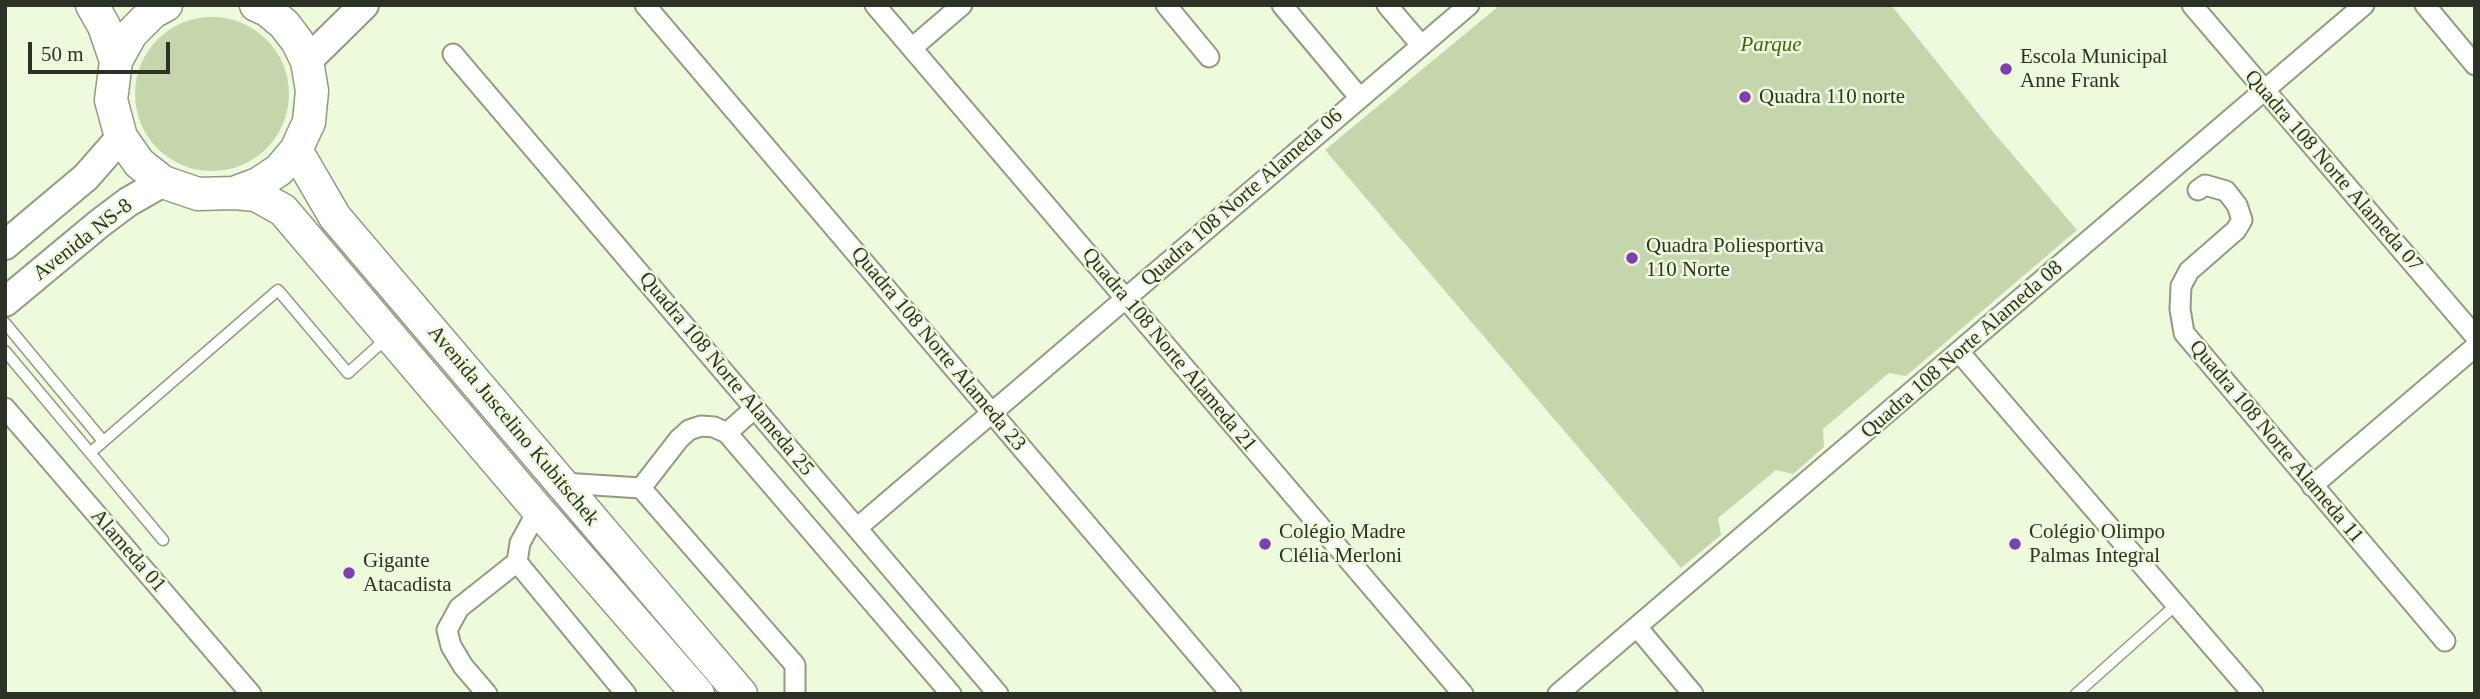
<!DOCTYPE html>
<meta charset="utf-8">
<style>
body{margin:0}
#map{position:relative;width:2480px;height:699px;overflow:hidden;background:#edfadc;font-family:"Times New Roman",serif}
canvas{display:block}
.frame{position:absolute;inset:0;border:7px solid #2d3226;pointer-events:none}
.scale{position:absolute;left:28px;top:42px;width:142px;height:32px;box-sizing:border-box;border:4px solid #2d3226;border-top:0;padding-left:9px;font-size:21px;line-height:24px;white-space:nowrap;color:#2d3226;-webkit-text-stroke:5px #edfadc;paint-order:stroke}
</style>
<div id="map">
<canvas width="2480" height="699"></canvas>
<div class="frame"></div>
<div class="scale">50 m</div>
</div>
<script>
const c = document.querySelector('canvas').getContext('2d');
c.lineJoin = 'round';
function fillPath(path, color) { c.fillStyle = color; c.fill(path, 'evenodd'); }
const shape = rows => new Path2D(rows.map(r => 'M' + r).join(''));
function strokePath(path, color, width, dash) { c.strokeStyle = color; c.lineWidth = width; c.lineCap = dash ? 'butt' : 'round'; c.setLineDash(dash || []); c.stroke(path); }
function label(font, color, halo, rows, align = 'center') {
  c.font = font + ' "Times New Roman",serif'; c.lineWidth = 5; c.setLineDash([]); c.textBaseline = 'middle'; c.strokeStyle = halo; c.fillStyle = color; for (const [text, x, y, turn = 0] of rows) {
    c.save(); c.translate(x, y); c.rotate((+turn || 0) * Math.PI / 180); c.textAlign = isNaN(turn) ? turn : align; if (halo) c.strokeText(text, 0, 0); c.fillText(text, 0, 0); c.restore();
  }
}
fillPath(shape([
 [1500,5,1891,5,1994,133,2077,230,1906,376,1889,373,1823,429,1824,447,1793,474,1776,470,1718,518,1721,535,1681,568,1325,150],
 '135 94a77 77 0 1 1 154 0a77 77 0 1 1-154 0Z'
]), '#c5d6ad');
const lane = shape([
 [5,323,103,441],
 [5,351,163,540],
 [90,453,278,290,348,373,387,338],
 [2076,694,2177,604]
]);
const street = shape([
 [645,5,1231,694],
 [875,5,1463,694],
 [1166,5,1209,57],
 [1282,5,1359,97],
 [1387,5,1421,45],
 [2192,5,2475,336],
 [2425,5,2475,65],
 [912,48,962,5],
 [453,54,998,694],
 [2198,190,2205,185,2226,191,2237,205,2242,220,2236,230,2189,271,2181,286,2180,309,2184,333,2445,641],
 [1960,353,2253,694],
 [5,408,251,694],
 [727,433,755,408],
 [563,483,641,488,795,665,795,694],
 [2312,486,2475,347],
 [641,488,679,439,689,430,701,426,714,427,727,433,951,694],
 [857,528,1469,5],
 [517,562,626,694],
 [1637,627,1693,694],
 [487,694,463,666,451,646,447,630,459,608,517,562,520,543,538,510],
 [1558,694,2364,5]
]);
const secondary = shape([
 [307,61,364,5],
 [5,245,86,177,121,137],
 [5,302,100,223,128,202,163,182]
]);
const primary = shape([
 [92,5,104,26,116,61],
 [166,5,153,12,131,34,116,61,111,100,121,137,139,163,163,182,198,194,234,193,258,184,279,170,296,150,309,122,312,91,307,61,297,41,284,24,267,10,256,5],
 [296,150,335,217,741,694],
 [234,193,256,195,283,210,538,510,698,694]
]);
strokePath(lane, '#909c80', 13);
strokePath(street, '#909c80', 23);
strokePath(secondary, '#909c80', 32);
strokePath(primary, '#909c80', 35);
strokePath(lane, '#fff', 10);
strokePath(street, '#fff', 19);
strokePath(secondary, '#fff', 28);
strokePath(primary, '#fff', 32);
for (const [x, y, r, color] of [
 [2006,69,7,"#7f3fb3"],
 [1745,97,7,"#7f3fb3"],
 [1632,258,7,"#7f3fb3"],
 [1265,544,7,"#7f3fb3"],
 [2015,544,7,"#7f3fb3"],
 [349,573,7,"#7f3fb3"]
]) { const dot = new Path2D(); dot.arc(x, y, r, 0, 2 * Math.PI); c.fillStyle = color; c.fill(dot); strokePath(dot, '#edfadc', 2.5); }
label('italic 21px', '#486019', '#edfadc', [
 ["Parque",1771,45]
]);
label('21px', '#2d3226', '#edfadc', [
 ["Escola Municipal",2020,57],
 ["Anne Frank",2020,81],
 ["Quadra 110 norte",1759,97],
 ["Quadra Poliesportiva",1646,246],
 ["110 Norte",1646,270],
 ["Colégio Madre",1279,532],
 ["Clélia Merloni",1279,556],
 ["Colégio Olimpo",2029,532],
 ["Palmas Integral",2029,556],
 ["Gigante",363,561],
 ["Atacadista",363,585]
], 'left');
label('21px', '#2d3226', '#edfadc', [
 ["Quadra 108 Norte Alameda 07",2333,171,49],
 ["Quadra 108 Norte Alameda 06",1242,198,-41],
 ["Avenida NS-8",83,240,-38],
 ["Quadra 108 Norte Alameda 23",938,349,50],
 ["Quadra 108 Norte Alameda 21",1169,350,50],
 ["Quadra 108 Norte Alameda 08",1962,350,-41],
 ["Quadra 108 Norte Alameda 25",726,374,50],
 ["Avenida Juscelino Kubitschek",513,426,50],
 ["Quadra 108 Norte Alameda 11",2276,442,50],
 ["Alameda 01",128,551,49]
]);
</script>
